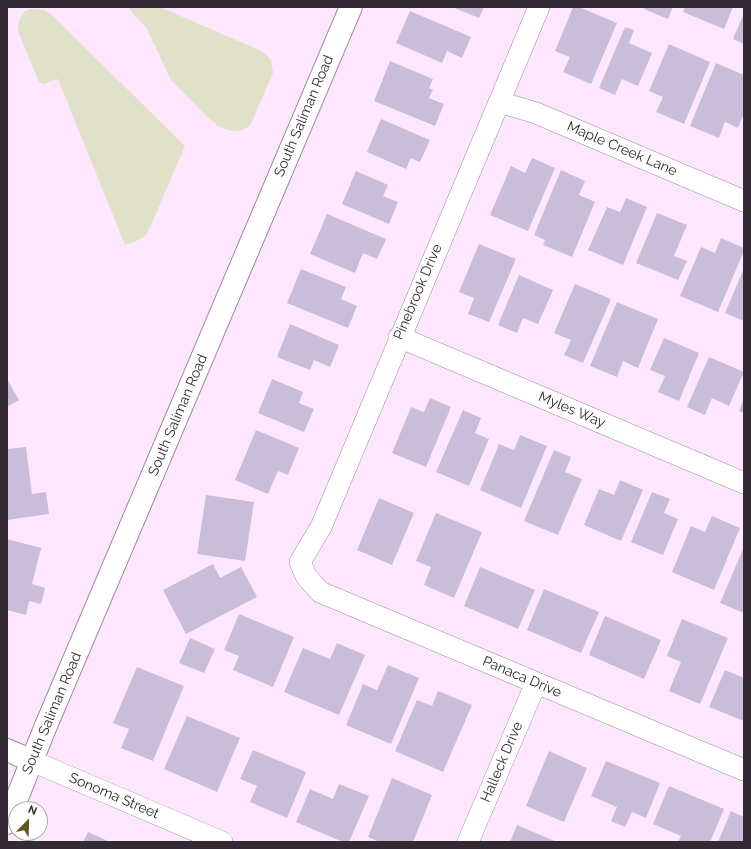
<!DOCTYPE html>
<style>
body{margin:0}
#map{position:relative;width:751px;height:849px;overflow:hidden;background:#fee7fe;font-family:Raleway,sans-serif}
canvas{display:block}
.frame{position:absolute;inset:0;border:8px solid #332a33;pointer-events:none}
.north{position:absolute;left:8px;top:801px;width:40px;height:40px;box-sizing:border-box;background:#fdfdfd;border:1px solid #aca9ac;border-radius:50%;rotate:23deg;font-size:11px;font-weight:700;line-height:16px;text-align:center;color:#332a33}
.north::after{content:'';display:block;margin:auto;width:14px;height:18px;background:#655321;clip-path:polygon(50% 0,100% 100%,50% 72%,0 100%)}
</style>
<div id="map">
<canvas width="751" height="849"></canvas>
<div class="frame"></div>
<div class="north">N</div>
</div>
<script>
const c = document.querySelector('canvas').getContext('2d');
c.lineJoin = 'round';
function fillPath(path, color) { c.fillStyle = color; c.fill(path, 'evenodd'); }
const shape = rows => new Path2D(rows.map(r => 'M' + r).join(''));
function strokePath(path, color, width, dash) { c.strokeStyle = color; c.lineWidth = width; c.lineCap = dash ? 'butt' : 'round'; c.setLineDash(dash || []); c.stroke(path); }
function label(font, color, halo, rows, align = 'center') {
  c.font = font + ' Raleway,sans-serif'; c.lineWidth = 3; c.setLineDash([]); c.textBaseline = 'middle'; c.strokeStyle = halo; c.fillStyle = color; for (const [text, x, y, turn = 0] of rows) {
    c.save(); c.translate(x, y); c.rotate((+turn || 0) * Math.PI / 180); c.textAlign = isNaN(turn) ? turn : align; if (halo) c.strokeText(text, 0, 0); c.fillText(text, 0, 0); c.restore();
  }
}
fillPath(shape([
 [128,7,160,7,259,50,266,54,271,60,273,73,250,126,242,130,231,131,218,126,206,116,171,80,147,29],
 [30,9,44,10,52,15,185,146,148,232,144,237,136,241,125,245,58,79,43,84,39,82,18,31,18,24,21,17,24,12]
]), '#dfe2c8');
fillPath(shape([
 [452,7,484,7,479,18],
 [573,7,579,7,617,23,591,84,563,72,570,57,555,51],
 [645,7,673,7,668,19,644,9],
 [685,7,733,7,724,29,683,12],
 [410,11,471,37,462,58,447,51,442,63,396,43],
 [744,13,744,44,733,39],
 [625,27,634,30,629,43,652,53,638,86,622,79,615,95,599,88],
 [669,44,710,62,684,124,656,112,663,97,649,91],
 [390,61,433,79,429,88,433,90,429,98,444,104,435,126,374,101],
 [716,63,744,75,744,113,738,128,725,122,719,138,690,126],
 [381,119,430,140,420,162,411,158,406,169,367,152],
 [532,158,555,168,528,231,490,215,511,166,525,173],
 [561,170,585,181,579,195,595,202,572,257,543,245,545,240,534,235],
 [356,171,388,185,383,196,398,202,389,224,342,204],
 [626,198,647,207,623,265,588,250,607,207,620,212],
 [657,213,687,225,674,256,687,261,678,280,636,263],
 [327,214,386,239,377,259,363,253,355,273,310,254],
 [721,238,744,248,744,251,718,312,680,296,701,247,715,253],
 [479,244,516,259,489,322,468,314,474,298,459,292],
 [744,268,744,321,725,313],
 [301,269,346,287,341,299,357,306,348,328,287,303],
 [519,275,553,290,538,324,523,318,517,333,498,325],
 [575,284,611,299,583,363,564,355,571,340,554,333],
 [617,302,658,319,638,368,623,361,617,377,590,366],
 [290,324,339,345,330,367,314,360,310,370,277,357],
 [664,338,699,353,679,401,658,392,665,376,650,370],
 [709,357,744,372,729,406,712,398,705,415,687,407],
 [7,379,19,400,7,407],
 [272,379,303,392,299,403,314,409,304,432,258,413],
 [430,398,451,407,426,467,392,453,411,407,424,412],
 [744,399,744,413,739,411],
 [463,410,481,418,475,433,489,439,469,486,436,472],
 [256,430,299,448,288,475,278,471,268,494,235,480],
 [520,435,547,446,521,508,480,490,499,444,514,450],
 [26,447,32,494,46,492,49,514,7,520,7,449],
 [554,450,571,457,565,472,582,479,558,535,524,521],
 [620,480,643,490,621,541,584,525,599,489,614,495],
 [652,492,670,499,664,513,678,519,663,555,631,542],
 [206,495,254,502,245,561,197,554],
 [379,498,414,513,392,565,357,550],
 [436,513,482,532,454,598,424,585,431,567,416,561],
 [712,516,740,528,714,590,672,572,691,526,705,532],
 [7,539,41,548,32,584,45,588,41,604,29,601,26,615,7,610],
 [744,547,744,613,720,603],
 [213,564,220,578,241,567,257,597,186,634,163,590],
 [480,567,535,590,518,629,464,606],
 [544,589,599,612,581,653,527,630],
 [239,614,294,637,273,687,233,670,239,656,224,650],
 [605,616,661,640,644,679,589,655],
 [682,619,728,638,700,704,669,691,681,662,667,656],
 [190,638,215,649,204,673,179,663],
 [337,643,365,655,339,715,284,692,303,648,330,659],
 [388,665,419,678,391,744,346,725,363,684,377,690],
 [137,667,184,686,153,761,121,748,129,729,113,723],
 [725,670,744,678,744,721,709,707],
 [438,691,472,705,443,772,395,751,417,700,432,706],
 [187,716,240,738,217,792,164,769],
 [253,750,306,772,287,818,250,802,257,786,240,779],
 [549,751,587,768,564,822,526,806],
 [606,761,660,783,646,818,632,812,625,827,611,821,617,807,591,796],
 [392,778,432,795,413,842,380,842,368,837],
 [339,784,369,796,349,842,343,842,296,822,310,789,333,799],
 [669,786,724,809,710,842,678,842,681,836,653,824],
 [731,811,744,817,744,842,718,842],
 [517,825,557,842,510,842],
 [88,832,110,842,83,842]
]), '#c8bed9');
const street = shape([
 [539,7,321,527,300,562,306,576,320,592,744,770],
 [499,102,536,113,744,201],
 [399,337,744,483],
 [32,761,222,842],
 [468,842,536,683]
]);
const secondary = shape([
 [7,750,32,761],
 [7,823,45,728,351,7]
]);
strokePath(street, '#a08ca0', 22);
strokePath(secondary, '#a08ca0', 24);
strokePath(street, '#fff', 21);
strokePath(secondary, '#fff', 22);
label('14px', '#332a33', '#fdfdfd', [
 ["South Saliman Road",304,116,-67],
 ["Maple Creek Lane",622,149,23],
 ["Pinebrook Drive",418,292,-67],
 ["Myles Way",572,410,23],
 ["South Saliman Road",178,415,-67],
 ["Panaca Drive",522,677,23],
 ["South Saliman Road",52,713,-67],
 ["Halleck Drive",502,762,-67],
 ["Sonoma Street",114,796,23]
]);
</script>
